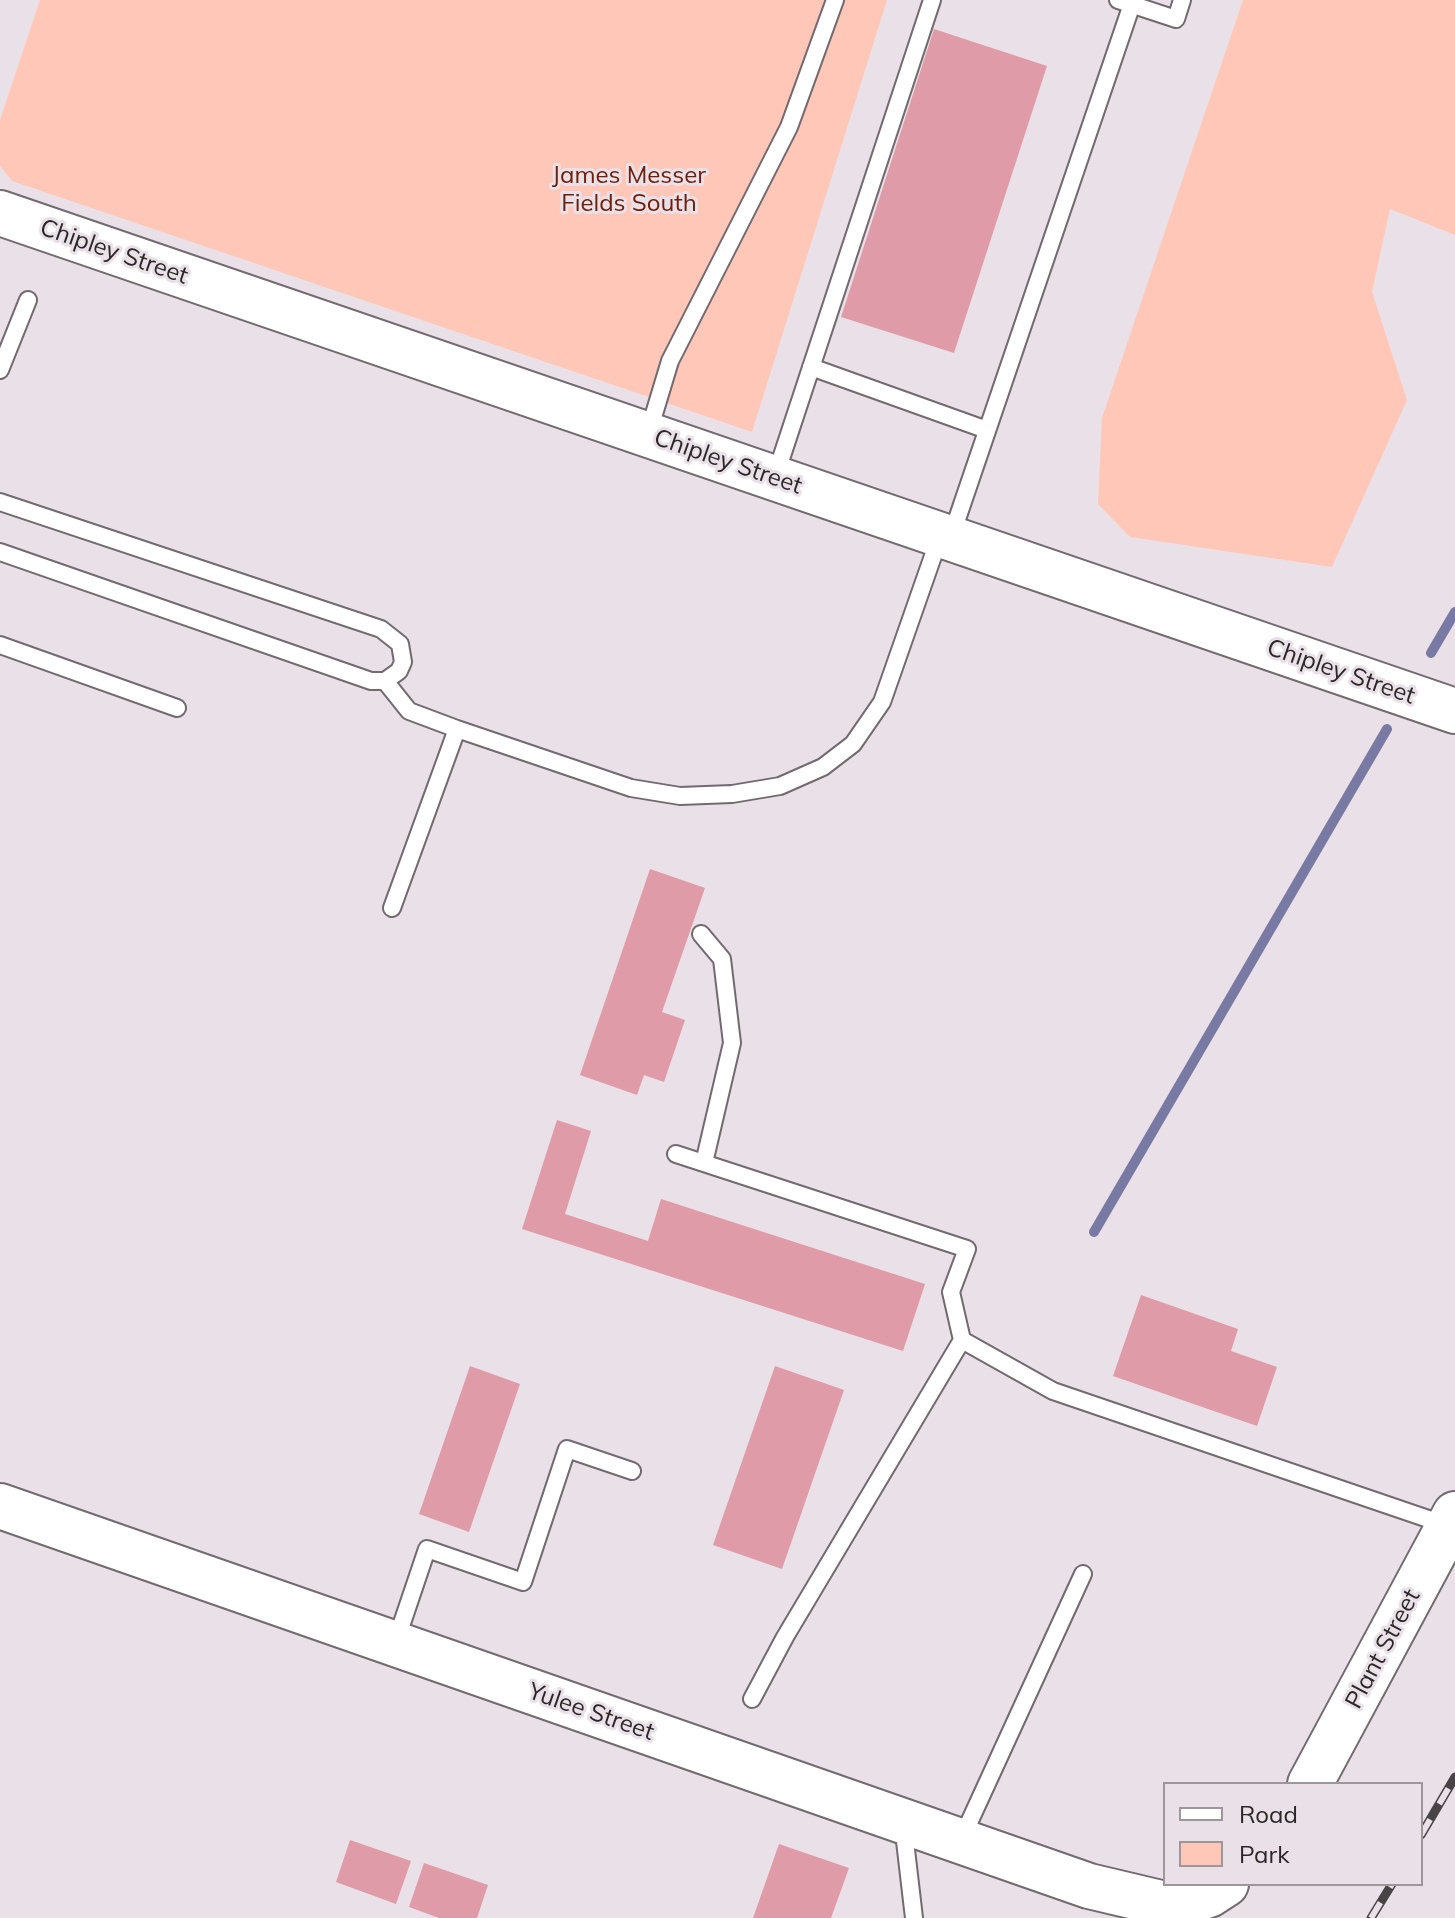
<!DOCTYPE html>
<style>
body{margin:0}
#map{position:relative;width:1455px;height:1918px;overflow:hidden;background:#eae0e7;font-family:Mulish,sans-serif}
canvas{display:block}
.legend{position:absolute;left:1163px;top:1782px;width:260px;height:104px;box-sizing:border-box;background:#eae0e7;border:2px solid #9e969b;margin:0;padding:10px 14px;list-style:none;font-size:24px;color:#2b2729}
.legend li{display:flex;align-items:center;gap:16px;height:40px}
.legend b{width:40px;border:2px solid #9e969b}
</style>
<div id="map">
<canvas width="1455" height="1918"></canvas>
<ul class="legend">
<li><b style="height:10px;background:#fff"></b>Road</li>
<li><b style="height:22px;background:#ffc7b8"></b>Park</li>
</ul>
</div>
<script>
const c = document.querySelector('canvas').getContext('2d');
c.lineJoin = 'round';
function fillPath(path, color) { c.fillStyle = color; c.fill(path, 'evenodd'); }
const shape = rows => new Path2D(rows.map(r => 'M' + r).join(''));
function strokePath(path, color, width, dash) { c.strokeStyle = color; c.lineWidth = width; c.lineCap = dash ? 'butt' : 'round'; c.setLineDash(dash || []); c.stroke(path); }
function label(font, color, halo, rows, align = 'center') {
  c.font = font + ' Mulish,sans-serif'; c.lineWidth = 6; c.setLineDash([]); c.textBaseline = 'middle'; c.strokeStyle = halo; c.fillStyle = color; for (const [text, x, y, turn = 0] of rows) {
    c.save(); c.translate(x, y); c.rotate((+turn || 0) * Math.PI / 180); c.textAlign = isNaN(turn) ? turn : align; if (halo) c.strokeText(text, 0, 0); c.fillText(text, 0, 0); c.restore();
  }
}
fillPath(shape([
 [40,0,887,0,752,432,12,181,0,166,0,120],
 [1243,0,1455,0,1455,235,1390,209,1372,292,1407,400,1332,567,1130,537,1098,504,1102,418]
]), '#ffc7b8');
strokePath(shape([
 [1431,653,1455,612],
 [1094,1232,1387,729]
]), '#797aa4', 10);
fillPath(shape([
 [934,29,1047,66,954,353,841,317],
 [650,869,705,888,662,1012,685,1020,664,1082,644,1075,637,1095,580,1075],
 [557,1120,591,1131,565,1214,648,1241,661,1199,925,1284,903,1351,522,1229],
 [1141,1295,1238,1329,1231,1351,1277,1367,1257,1426,1113,1376],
 [470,1366,520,1384,469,1532,419,1514],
 [775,1366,844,1390,782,1569,713,1545],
 [350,1840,411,1861,396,1904,336,1882],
 [779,1844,849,1868,831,1918,753,1918],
 [424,1863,488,1885,477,1918,439,1918,409,1907]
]), '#e09ba8');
const lane = shape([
 [1118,0,1176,19,1182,0],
 [811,367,987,430],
 [0,370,28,300],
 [648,434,670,361,789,127,835,0],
 [775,477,932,0],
 [0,502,381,629,400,644,403,662,399,671,385,681,371,681,0,552],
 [951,537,1132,4],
 [0,645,177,708],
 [385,681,409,711,457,729,631,788,680,796,732,794,780,786,823,767,853,744,882,702,940,536],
 [392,908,457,729],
 [701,934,722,959,732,1043,704,1163],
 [676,1154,967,1249,951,1292,962,1340,785,1637,752,1699],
 [962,1340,1053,1391,1446,1525],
 [396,1641,427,1549,523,1582,567,1449,632,1471],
 [903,1824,914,1918],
 [962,1838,1083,1574]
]);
const secondary = shape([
 [0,213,1455,711],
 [0,1506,1089,1886,1165,1904,1185,1903,1209,1895,1226,1884],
 [1310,1784,1455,1514]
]);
strokePath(lane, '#736a70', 20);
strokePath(secondary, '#736a70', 48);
strokePath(lane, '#fff', 16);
strokePath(secondary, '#fff', 44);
const rail = shape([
 [1421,1835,1455,1777],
 [1371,1918,1392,1884]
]);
strokePath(rail, '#484346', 9);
strokePath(rail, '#eae0e7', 6, [18]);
label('24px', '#6e200b', '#eae0e7', [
 ["James Messer",629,176],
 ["Fields South",629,204]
]);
label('24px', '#2b2729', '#eae0e7', [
 ["Chipley Street",114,252,19],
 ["Chipley Street",728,462,19],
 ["Chipley Street",1341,672,19],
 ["Plant Street",1383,1649,-62],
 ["Yulee Street",591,1712,19]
]);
</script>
